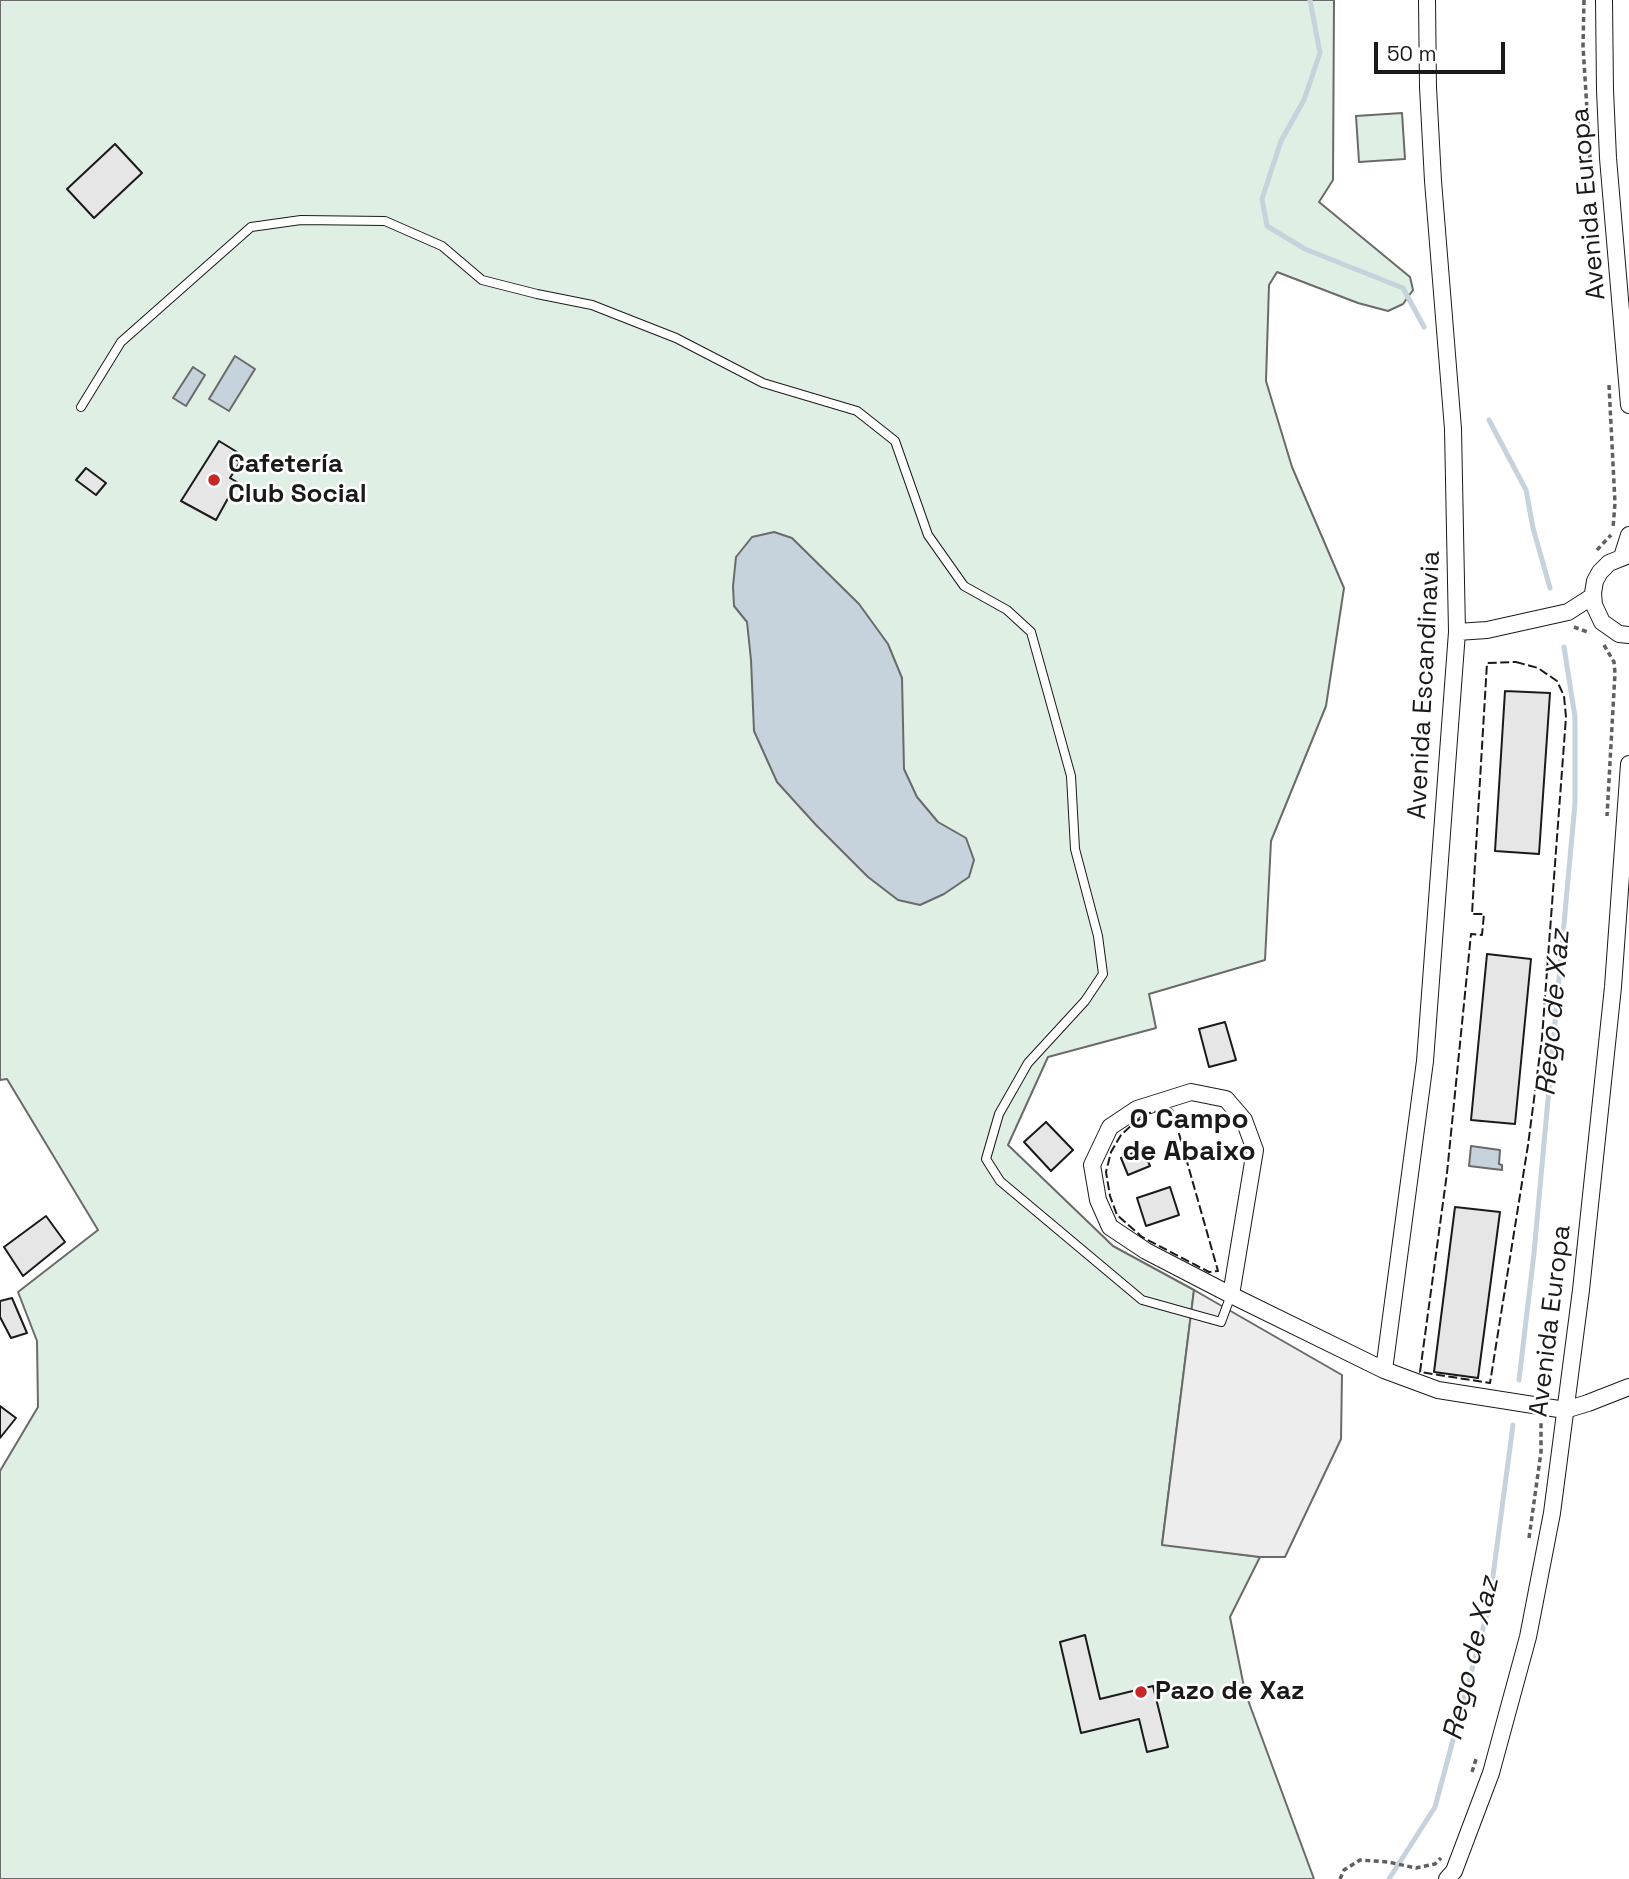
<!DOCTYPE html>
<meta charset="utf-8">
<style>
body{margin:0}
#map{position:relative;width:1629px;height:1879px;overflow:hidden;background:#fff;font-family:"Space Grotesk",sans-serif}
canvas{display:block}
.scale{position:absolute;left:1374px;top:42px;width:131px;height:32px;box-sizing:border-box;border:4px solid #1a1a1a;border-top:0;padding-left:9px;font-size:21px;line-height:24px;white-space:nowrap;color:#1a1a1a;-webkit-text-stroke:5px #fff;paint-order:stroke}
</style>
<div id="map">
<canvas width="1629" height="1879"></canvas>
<div class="scale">50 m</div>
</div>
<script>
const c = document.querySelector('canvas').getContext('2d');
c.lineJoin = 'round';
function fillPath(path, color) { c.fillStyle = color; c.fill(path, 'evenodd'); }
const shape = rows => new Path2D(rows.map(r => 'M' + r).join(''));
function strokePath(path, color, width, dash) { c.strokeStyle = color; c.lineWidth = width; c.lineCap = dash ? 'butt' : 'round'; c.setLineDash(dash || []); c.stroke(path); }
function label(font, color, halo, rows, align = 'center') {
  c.font = font + ' "Space Grotesk",sans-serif'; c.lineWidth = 5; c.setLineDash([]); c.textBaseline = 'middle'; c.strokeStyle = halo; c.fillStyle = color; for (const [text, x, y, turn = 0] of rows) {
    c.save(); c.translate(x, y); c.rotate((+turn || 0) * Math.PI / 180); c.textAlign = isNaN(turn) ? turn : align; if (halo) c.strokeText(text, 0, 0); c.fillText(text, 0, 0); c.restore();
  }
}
const green = shape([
 [0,0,1334,0,1333,180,1319,202,1410,277,1413,290,1403,304,1388,311,1358,303,1277,272,1269,285,1266,381,1292,467,1344,588,1326,706,1271,841,1265,960,1149,994,1156,1028,1048,1057,1008,1145,1113,1246,1194,1290,1162,1544,1260,1557,1230,1617,1245,1692,1314,1879,0,1879,0,1471,38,1407,37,1341,18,1292,98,1230,7,1079,0,1080,0,0],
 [1402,113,1405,159,1359,162,1356,116,1402,113]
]);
fillPath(green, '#e0efe3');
strokePath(green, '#6a6a6a', 2);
const parking = shape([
 [1194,1290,1342,1375,1341,1439,1285,1557,1260,1557,1162,1545,1194,1290]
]);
fillPath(parking, '#ededed');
strokePath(parking, '#6a6a6a', 2);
const water = shape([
 [235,356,255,369,229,411,209,399,235,356],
 [193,367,205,375,186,406,173,398,193,367],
 [774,532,792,538,859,604,888,644,902,678,904,769,917,797,938,822,966,838,974,860,969,877,944,894,920,905,898,900,868,877,816,825,777,782,754,731,751,660,747,622,734,606,733,586,736,557,752,537,774,532],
 [1471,1146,1500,1150,1499,1164,1502,1165,1502,1170,1469,1166,1471,1146]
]);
fillPath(water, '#c6d2dc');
strokePath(water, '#6a6a6a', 2);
strokePath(shape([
 [1310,0,1320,53,1304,100,1281,141,1262,199,1267,226,1305,249,1403,288,1424,327],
 [1489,420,1526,490,1533,528,1550,588],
 [1519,1380,1534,1253,1575,803,1575,717,1564,647],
 [1389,1879,1435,1807,1489,1606,1513,1425]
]), '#c6d2dc', 5);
const building = shape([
 [115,144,142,173,94,218,67,189,115,144],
 [219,441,237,452,233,458,240,462,230,478,237,482,216,520,181,501,219,441],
 [86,468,106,483,96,495,76,480,86,468],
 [1505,691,1550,693,1539,854,1495,851,1505,691],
 [1487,954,1531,959,1515,1124,1471,1120,1487,954],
 [1225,1022,1236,1060,1209,1067,1199,1029,1225,1022],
 [1046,1122,1073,1150,1051,1171,1024,1142,1046,1122],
 [1143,1149,1150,1166,1128,1175,1121,1158,1143,1149],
 [1170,1187,1179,1215,1146,1226,1137,1198,1170,1187],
 [1455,1207,1500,1212,1478,1378,1434,1372,1455,1207],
 [46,1216,65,1242,23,1276,4,1247,46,1216],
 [12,1298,27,1333,11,1338,0,1317,0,1301,12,1298],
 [0,1406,16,1418,0,1438,0,1406],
 [1085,1635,1100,1699,1153,1686,1168,1747,1147,1752,1139,1719,1081,1733,1060,1642,1085,1635]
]);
fillPath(building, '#e6e6e6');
strokePath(building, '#1a1a1a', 2);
const service = shape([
 [81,407,121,342,251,227,301,220,385,221,442,246,482,280,537,294,592,305,676,338,763,383,857,411,895,441,928,535,964,586,1007,610,1031,632,1071,776,1075,849,1098,936,1103,974,1085,1001,1028,1063,999,1114,986,1159,1000,1181,1142,1300,1221,1322,1231,1295]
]);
const minor = shape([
 [1604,0,1605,90,1608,158,1629,405],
 [1629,555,1609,563,1600,572,1595,581,1593,593,1594,605,1602,622,1619,634,1629,635],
 [1622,557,1629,535],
 [1457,632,1487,630,1568,612,1593,596],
 [1231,1295,1255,1150,1244,1120,1226,1099,1191,1092,1137,1109,1110,1127,1092,1165,1098,1200,1110,1227,1146,1251,1231,1295,1384,1370,1438,1390,1565,1410,1588,1403,1629,1387],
 [1384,1370,1425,1061,1457,632,1453,429,1433,181,1428,87,1427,0],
 [1447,1879,1454,1871,1491,1773,1528,1637,1552,1513,1581,1290,1613,987,1629,764]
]);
strokePath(service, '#1a1a1a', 10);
strokePath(minor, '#1a1a1a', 18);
strokePath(shape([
 [1584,0,1583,46,1590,158],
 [1609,385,1615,503,1613,528],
 [1597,550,1611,535],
 [1574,627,1590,633],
 [1604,645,1614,662,1615,673,1607,816],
 [1529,1538,1541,1452,1541,1420],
 [1472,1772,1477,1756],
 [1340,1879,1344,1870,1360,1860,1388,1862,1416,1868,1435,1864,1441,1858]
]), '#5f5f5f', 3.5, [5, 3.5]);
strokePath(service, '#fff', 8);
strokePath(minor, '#fff', 16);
strokePath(shape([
 [1516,662,1538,668,1557,681,1564,696,1566,717,1542,1038,1528,1145,1490,1383,1420,1372,1447,1173,1471,934,1482,935,1484,914,1472,914,1487,663,1516,662],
 [1172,1109,1218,1271,1209,1272,1142,1237,1117,1215,1110,1196,1106,1172,1111,1152,1121,1135,1134,1123,1149,1113,1172,1109]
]), '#1a1a1a', 2, [9, 3.5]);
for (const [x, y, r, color] of [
 [214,480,7,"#c62828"],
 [1141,1692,7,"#c62828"]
]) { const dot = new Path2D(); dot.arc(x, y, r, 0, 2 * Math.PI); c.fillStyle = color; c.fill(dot); strokePath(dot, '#fff', 2.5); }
label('26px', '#1a1a1a', '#fff', [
 ["Avenida Europa",1589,204,-95],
 ["Avenida Escandinavia",1425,685,-87],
 ["Avenida Europa",1551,1321,-83]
]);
label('bold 26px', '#1a1a1a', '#fff', [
 ["Cafetería",228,465],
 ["Club Social",228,495],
 ["Pazo de Xaz",1155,1692]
], 'left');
label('italic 28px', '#1a1a1a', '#fff', [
 ["Rego de Xaz",1554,1013,-85],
 ["Rego de Xaz",1472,1659,-77]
]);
label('bold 28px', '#1a1a1a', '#fff', [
 ["O Campo",1189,1120],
 ["de Abaixo",1189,1152]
]);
</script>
